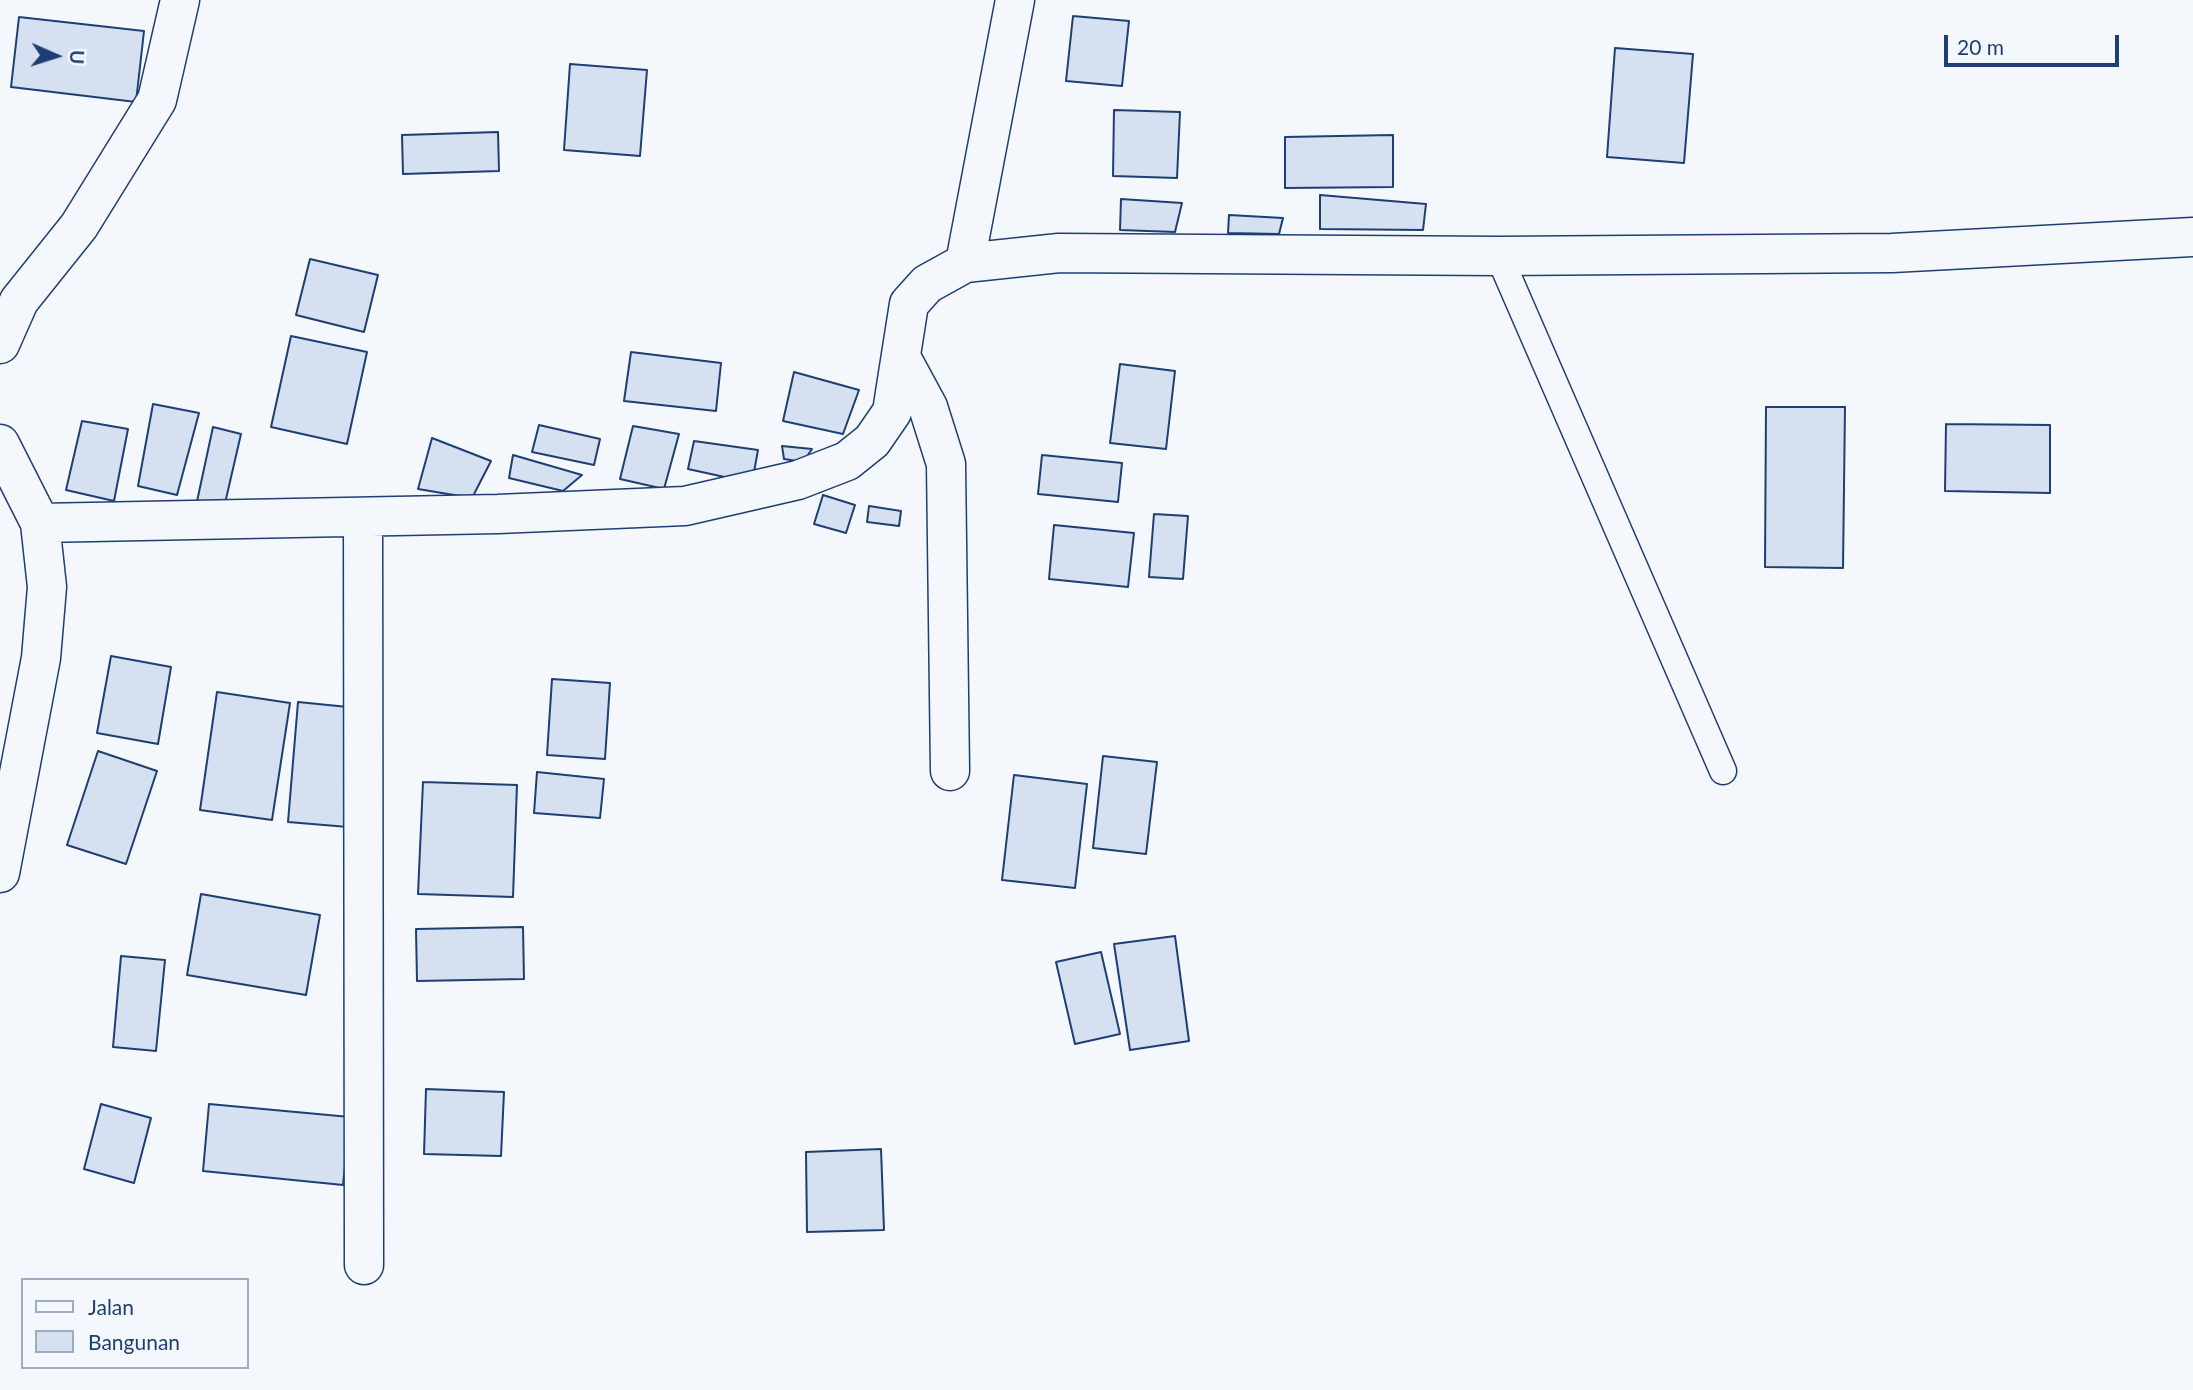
<!DOCTYPE html>
<style>
body{margin:0}
#map{position:relative;width:2193px;height:1390px;overflow:hidden;background:#f4f7fb;font-family:Lato,sans-serif}
canvas{display:block}
.legend{position:absolute;left:21px;top:1278px;width:228px;height:91px;box-sizing:border-box;background:#f4f7fb;border:2px solid #9eadc5;margin:0;padding:9px 12px;list-style:none;font-size:21px;color:#1d3f73}
.legend li{display:flex;align-items:center;gap:14px;height:35px}
.legend b{width:35px;border:2px solid #9eadc5}
.north{position:absolute;left:21px;top:21px;width:70px;height:70px;-webkit-text-stroke:5px #f4f7fb;paint-order:stroke;rotate:93deg;font-size:19px;font-weight:700;line-height:28px;text-align:center;color:#1d3f73}
.north::after{content:'';display:block;margin:auto;width:24px;height:32px;background:#1d3f73;clip-path:polygon(50% 0,100% 100%,50% 72%,0 100%)}
.scale{position:absolute;left:1944px;top:35px;width:175px;height:32px;box-sizing:border-box;border:4px solid #1d3f73;border-top:0;padding-left:9px;font-size:21px;line-height:24px;white-space:nowrap;color:#1d3f73;-webkit-text-stroke:5px #f4f7fb;paint-order:stroke}
</style>
<div id="map">
<canvas width="2193" height="1390"></canvas>
<ul class="legend">
<li><b style="height:9px;background:#f4f7fb"></b>Jalan</li>
<li><b style="height:19px;background:#d5e0f0"></b>Bangunan</li>
</ul>
<div class="north">U</div>
<div class="scale">20 m</div>
</div>
<script>
const c = document.querySelector('canvas').getContext('2d');
c.lineJoin = 'round';
function fillPath(path, color) { c.fillStyle = color; c.fill(path, 'evenodd'); }
const shape = rows => new Path2D(rows.map(r => 'M' + r).join(''));
function strokePath(path, color, width, dash) { c.strokeStyle = color; c.lineWidth = width; c.lineCap = dash ? 'butt' : 'round'; c.setLineDash(dash || []); c.stroke(path); }
const building = shape([
 [1073,16,1129,21,1122,86,1066,81,1073,16],
 [19,17,144,31,136,102,11,87,19,17],
 [1615,48,1693,54,1684,163,1607,157,1615,48],
 [570,64,647,70,640,156,564,150,570,64],
 [1114,110,1180,112,1177,178,1113,176,1114,110],
 [498,132,499,171,403,174,402,135,498,132],
 [1393,135,1393,187,1285,188,1285,137,1393,135],
 [1320,195,1426,204,1423,230,1320,229,1320,195],
 [1121,199,1182,203,1175,232,1120,230,1121,199],
 [1229,215,1283,218,1279,234,1228,233,1229,215],
 [310,259,378,275,364,332,296,315,310,259],
 [291,336,367,352,347,444,271,427,291,336],
 [631,352,721,363,716,411,624,401,631,352],
 [1120,364,1175,371,1166,449,1110,443,1120,364],
 [794,372,859,390,843,434,783,421,794,372],
 [153,404,199,413,177,495,138,486,153,404],
 [1766,407,1845,407,1843,568,1765,567,1766,407],
 [82,421,128,429,114,501,66,490,82,421],
 [1946,424,2050,425,2050,493,1945,491,1946,424],
 [539,425,600,439,594,465,532,452,539,425],
 [633,426,679,434,664,489,620,479,633,426],
 [213,427,241,434,223,512,196,506,213,427],
 [432,438,491,461,472,498,418,489,432,438],
 [694,441,758,450,752,483,688,469,694,441],
 [782,446,812,449,803,462,784,459,782,446],
 [513,455,582,475,563,491,509,478,513,455],
 [1042,455,1122,463,1118,502,1038,494,1042,455],
 [823,495,855,505,846,533,814,524,823,495],
 [869,506,901,511,899,526,867,522,869,506],
 [1154,514,1188,516,1183,579,1149,577,1154,514],
 [1054,525,1134,533,1128,587,1049,579,1054,525],
 [111,656,171,667,158,744,97,733,111,656],
 [552,679,610,683,605,759,547,755,552,679],
 [217,692,290,703,272,820,200,810,217,692],
 [298,702,358,708,348,827,288,822,298,702],
 [98,751,157,771,126,864,67,845,98,751],
 [1103,756,1157,762,1146,854,1093,848,1103,756],
 [537,772,604,779,600,818,534,813,537,772],
 [1014,775,1087,784,1075,888,1002,880,1014,775],
 [423,782,517,785,513,897,418,894,423,782],
 [201,894,320,915,306,995,187,975,201,894],
 [523,927,524,979,417,981,416,929,523,927],
 [1175,936,1189,1041,1130,1050,1114,944,1175,936],
 [1101,952,1120,1034,1075,1044,1056,962,1101,952],
 [121,956,165,960,156,1051,113,1047,121,956],
 [426,1089,504,1092,501,1156,424,1154,426,1089],
 [101,1104,151,1118,134,1183,84,1169,101,1104],
 [209,1104,350,1117,343,1185,203,1171,209,1104],
 [881,1149,884,1230,807,1232,806,1152,881,1149]
]);
fillPath(building, '#d5e0f0');
strokePath(building, '#1d3f73', 2);
const service = shape([
 [1499,256,1723,771]
]);
const minor = shape([
 [965,263,1015,0],
 [0,344,19,301,79,226,157,100,180,0],
 [902,359,928,407,946,464,950,771],
 [0,444,40,523,47,587,41,658,0,873],
 [363,517,364,1265],
 [40,523,498,514,685,506,798,480,847,461,872,441,892,412,909,304,927,284,965,263,1059,253,1499,256,1892,253,2193,237]
]);
strokePath(service, '#1d3f73', 29);
strokePath(minor, '#1d3f73', 41);
strokePath(service, '#f4f7fb', 26);
strokePath(minor, '#f4f7fb', 38);
</script>
